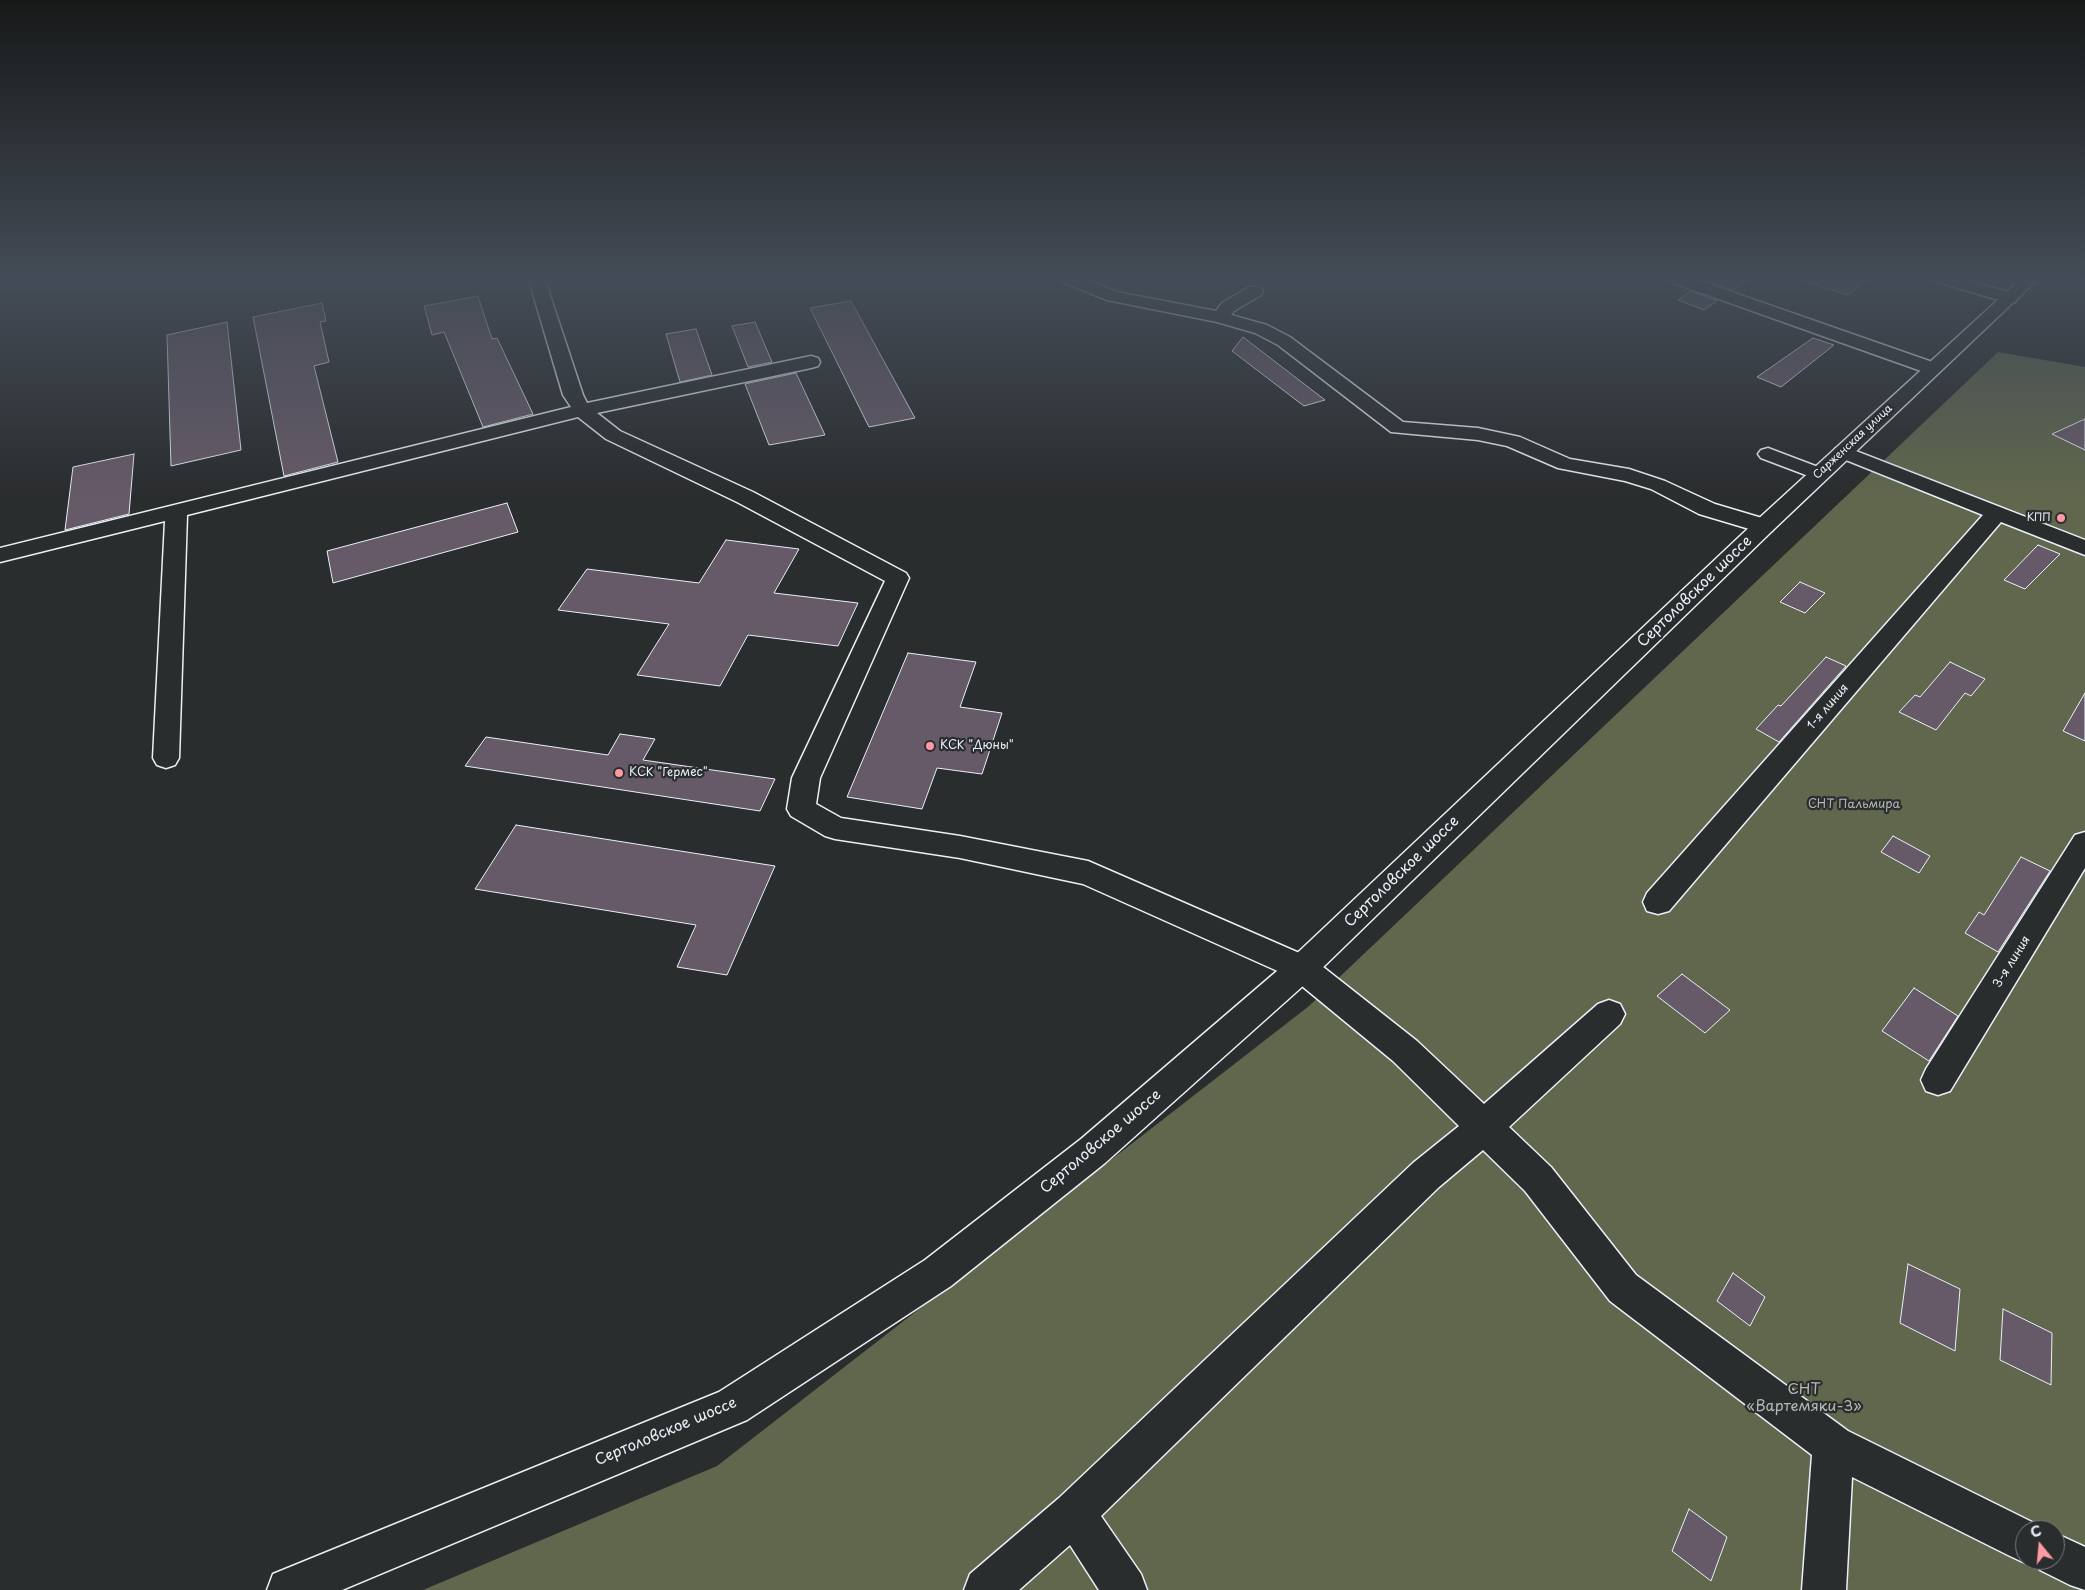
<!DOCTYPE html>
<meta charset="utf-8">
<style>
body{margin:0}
#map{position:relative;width:2085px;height:1590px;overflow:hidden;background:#2a2d2e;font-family:"Playpen Sans",sans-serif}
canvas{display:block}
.north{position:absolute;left:2015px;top:1520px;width:50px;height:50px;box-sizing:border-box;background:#2a2d2e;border:1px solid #767b7f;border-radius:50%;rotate:343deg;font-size:14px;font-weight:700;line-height:20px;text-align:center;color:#e8f1f8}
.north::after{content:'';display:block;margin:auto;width:18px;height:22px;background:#ff9aa2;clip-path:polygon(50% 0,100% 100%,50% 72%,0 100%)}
</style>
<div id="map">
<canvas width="2085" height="1590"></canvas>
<div class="north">С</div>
</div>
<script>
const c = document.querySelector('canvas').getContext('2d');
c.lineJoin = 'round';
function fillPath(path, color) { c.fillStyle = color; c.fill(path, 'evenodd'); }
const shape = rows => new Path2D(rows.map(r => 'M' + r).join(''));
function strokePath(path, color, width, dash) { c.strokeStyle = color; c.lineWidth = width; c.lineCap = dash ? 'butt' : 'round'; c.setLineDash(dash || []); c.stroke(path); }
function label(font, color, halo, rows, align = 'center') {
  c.font = font + ' "Playpen Sans",sans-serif'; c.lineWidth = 4.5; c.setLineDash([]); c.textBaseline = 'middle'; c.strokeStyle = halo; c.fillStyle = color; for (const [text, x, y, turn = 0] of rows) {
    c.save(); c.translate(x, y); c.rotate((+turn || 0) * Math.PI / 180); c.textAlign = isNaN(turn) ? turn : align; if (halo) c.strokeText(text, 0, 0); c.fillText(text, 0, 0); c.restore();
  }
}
fillPath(shape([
 [1998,352,2085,367,2085,1590,423,1590,717,1466,1309,1006],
 [2025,1530,2055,1530,2055,1560,2025,1560]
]), '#60674d');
const building = shape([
 [1713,277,1752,277,1732,290,1706,281,1713,277],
 [1803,277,1870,277,1848,295,1802,281,1803,277],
 [1691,291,1717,301,1704,310,1678,300,1691,291],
 [478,296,492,339,497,338,533,414,483,427,444,332,432,335,424,306,478,296],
 [851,301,915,418,869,427,810,308,851,301],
 [322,303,326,321,320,322,329,362,314,366,338,462,284,476,253,317,322,303],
 [227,322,241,450,171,466,167,335,227,322],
 [755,322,772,362,748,367,732,326,755,322],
 [696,329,712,375,680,382,666,334,696,329],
 [1243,337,1325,400,1304,406,1232,351,1243,337],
 [1813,338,1834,345,1781,387,1757,377,1813,338],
 [796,373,825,435,769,445,745,384,796,373],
 [2085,419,2085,450,2052,434,2085,419],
 [134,454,129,514,65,530,73,467,134,454],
 [507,503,518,532,333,583,327,551,507,503],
 [726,540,799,549,774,593,858,603,838,646,748,635,720,686,637,675,669,624,558,610,587,569,699,583,726,540],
 [2038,545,2060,554,2025,589,2004,580,2038,545],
 [1800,582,1825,593,1805,613,1780,602,1800,582],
 [908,653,976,662,960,707,1002,713,982,774,937,768,922,809,847,797,908,653],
 [1826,657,1846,666,1779,742,1756,729,1778,705,1781,706,1826,657],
 [1950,662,1985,679,1971,696,1965,693,1936,730,1899,712,1915,695,1920,697,1950,662],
 [2085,693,2085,741,2063,731,2085,693],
 [620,734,655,739,643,760,775,779,760,811,465,766,486,737,608,755,620,734],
 [516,825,775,866,727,975,677,967,696,925,475,889,516,825],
 [1893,836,1930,856,1919,873,1881,852,1893,836],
 [2021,857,2050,871,1998,952,1965,933,1979,912,1984,915,2021,857],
 [1682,974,1730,1010,1705,1033,1657,996,1682,974],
 [1914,988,1958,1016,1929,1061,1882,1031,1914,988],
 [1908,1264,1960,1289,1955,1351,1900,1323,1908,1264],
 [1733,1273,1765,1297,1750,1326,1717,1301,1733,1273],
 [2003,1309,2052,1333,2051,1385,2000,1360,2003,1309],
 [1689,1509,1727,1537,1711,1581,1672,1551,1689,1509]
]);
fillPath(building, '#675a68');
strokePath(building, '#e8f1f8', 1);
const minor = shape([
 [528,277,544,277,583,395,587,403,811,356,818,358,820,362,818,366,811,368,597,413,620,431,753,492,906,573,909,578,820,778,816,804,841,818,960,836,1088,861,1313,959,1417,1041,1484,1104,1598,1004,1609,1000,1620,1004,1625,1014,1620,1024,1509,1127,1551,1167,1636,1275,1848,1431,2040,1526,2042,1530,2025,1530,2025,1560,2031,1560,2025,1563,2010,1556,1852,1477,1846,1590,1802,1590,1812,1455,1610,1301,1525,1191,1483,1150,1439,1187,1101,1516,1141,1574,1147,1590,1099,1590,1070,1545,1019,1590,964,1590,970,1574,1059,1498,1413,1163,1459,1126,1393,1061,1291,977,1083,884,960,858,835,839,825,836,791,816,787,809,792,778,885,581,737,502,606,439,578,417,187,515,179,758,175,765,166,768,157,765,153,758,165,521,0,562,0,548,571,407,563,395,528,277],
 [1058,277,1080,277,1117,292,1216,311,1222,303,1249,287,1261,287,1263,291,1261,295,1234,311,1231,315,1267,325,1290,337,1403,422,1478,428,1520,437,1570,459,1629,469,1665,481,1715,504,1772,521,1775,526,1772,531,1764,533,1756,531,1699,514,1651,489,1625,481,1558,468,1507,446,1478,440,1391,432,1278,345,1255,333,1217,322,1107,300,1060,281,1058,277],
 [1666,277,1689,277,1938,364,1940,368,1938,372,1931,374,1924,372,1668,281,1666,277],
 [1931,277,1956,277,2015,294,2018,298,2015,302,2009,303,1933,281,1931,277],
 [1843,446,2085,540,2085,555,2001,522,1669,911,1658,914,1647,911,1643,902,1647,893,1983,515,1836,456,1833,452,1836,448,1843,446],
 [1768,448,1826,470,1829,474,1826,478,1819,480,1761,458,1758,454,1761,450,1768,448],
 [2085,832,2085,868,1950,1091,1938,1095,1926,1091,1921,1080,1926,1069,2075,835,2085,832],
 [2055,1533,2085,1547,2085,1590,2070,1585,2040,1570,2035,1560,2055,1560,2055,1533]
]);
const major = shape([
 [2023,277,2040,277,1772,531,1313,977,1105,1163,951,1286,747,1420,342,1590,267,1590,273,1574,719,1392,925,1260,1081,1139,1291,959,1756,521,2023,277]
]);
strokePath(minor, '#e8f1f8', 3);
strokePath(major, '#e8f1f8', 3);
fillPath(minor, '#2a2d2e');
fillPath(major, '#2a2d2e');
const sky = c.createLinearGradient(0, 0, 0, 499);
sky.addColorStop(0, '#171919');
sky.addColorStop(0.56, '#444c57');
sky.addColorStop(1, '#444c5700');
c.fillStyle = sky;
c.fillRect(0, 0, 2085, 499);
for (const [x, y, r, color] of [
 [2061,518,5,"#ff9aa2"],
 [930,746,5,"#ff9aa2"],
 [619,773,5,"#ff9aa2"]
]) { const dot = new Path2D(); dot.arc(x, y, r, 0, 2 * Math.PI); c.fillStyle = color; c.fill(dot); strokePath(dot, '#2a2d2e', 2); }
label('11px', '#e8f1f8', '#2a2d2e', [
 ["Сарженская улица",1853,442,-43]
]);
label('11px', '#e8f1f8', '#2a2d2e', [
 ["КПП",2051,518]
], 'right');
label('12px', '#e8f1f8', '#2a2d2e', [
 ["1-я линия",1828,707,-49],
 ["3-я линия",2012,962,-58]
]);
label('12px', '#e8f1f8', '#2a2d2e', [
 ["КСК \"Дюны\"",940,746],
 ["КСК \"Гермес\"",629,773]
], 'left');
label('12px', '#b2bab4', '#2a2d2e', [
 ["СНТ Пальмира",1854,805]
]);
label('15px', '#e8f1f8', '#2a2d2e', [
 ["Сертоловское шоссе",1695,592,-44],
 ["Сертоловское шоссе",1402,872,-44],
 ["Сертоловское шоссе",1101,1142,-40],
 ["Сертоловское шоссе",666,1432,-23]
]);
label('15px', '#b2bab4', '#2a2d2e', [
 ["СНТ",1804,1390],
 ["«Вартемяки-3»",1804,1407]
]);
</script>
